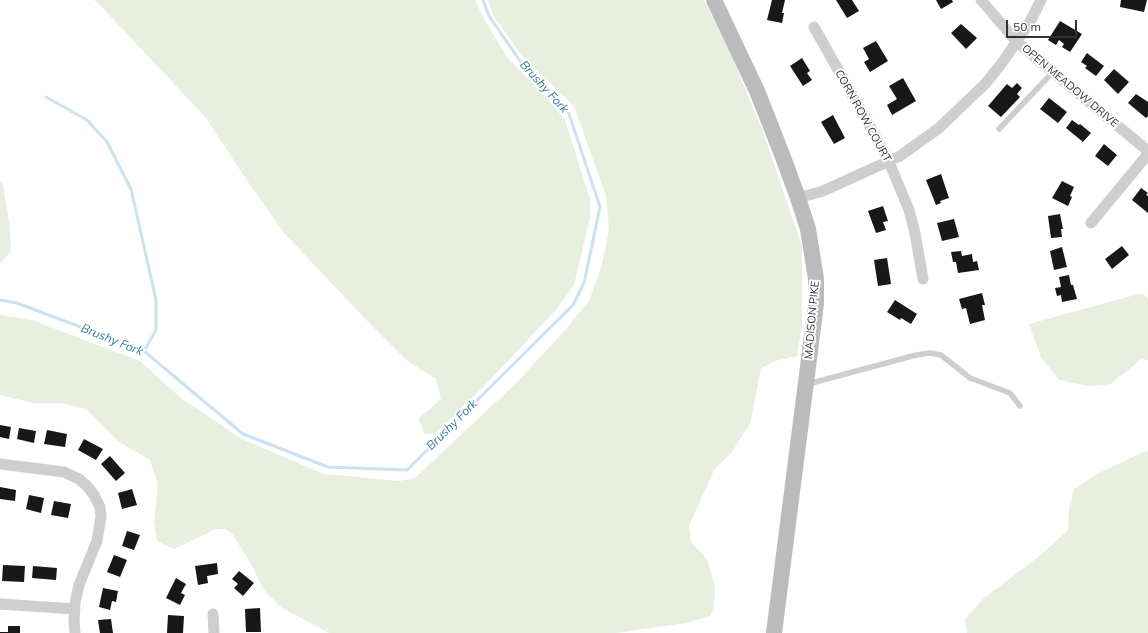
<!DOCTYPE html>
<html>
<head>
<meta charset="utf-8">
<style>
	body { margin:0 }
	#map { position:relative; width:1148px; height:633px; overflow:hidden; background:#fff; font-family:Mulish,sans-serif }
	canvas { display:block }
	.scale { position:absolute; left:1006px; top:20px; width:71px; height:18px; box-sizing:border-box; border:2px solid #313131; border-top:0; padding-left:5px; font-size:12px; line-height:14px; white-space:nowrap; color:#313131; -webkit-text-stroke:3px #fff; paint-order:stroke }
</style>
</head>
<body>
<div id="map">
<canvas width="1148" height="633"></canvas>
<div class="scale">50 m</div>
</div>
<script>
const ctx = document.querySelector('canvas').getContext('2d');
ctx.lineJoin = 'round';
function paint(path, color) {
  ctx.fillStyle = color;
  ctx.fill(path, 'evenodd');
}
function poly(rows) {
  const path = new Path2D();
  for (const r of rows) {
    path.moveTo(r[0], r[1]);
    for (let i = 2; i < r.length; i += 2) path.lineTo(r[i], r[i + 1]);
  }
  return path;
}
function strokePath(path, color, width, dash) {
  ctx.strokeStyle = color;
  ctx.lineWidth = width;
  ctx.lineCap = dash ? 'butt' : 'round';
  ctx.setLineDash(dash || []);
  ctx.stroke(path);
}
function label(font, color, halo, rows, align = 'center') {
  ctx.font = font + ' Mulish,sans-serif';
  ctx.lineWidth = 4;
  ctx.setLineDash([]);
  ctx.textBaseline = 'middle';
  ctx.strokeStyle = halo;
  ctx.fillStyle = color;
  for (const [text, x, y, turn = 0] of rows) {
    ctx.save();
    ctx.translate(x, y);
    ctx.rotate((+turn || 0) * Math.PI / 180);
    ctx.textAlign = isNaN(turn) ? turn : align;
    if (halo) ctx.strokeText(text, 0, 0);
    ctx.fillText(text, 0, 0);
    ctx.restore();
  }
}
const green = poly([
	[94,0,475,0,483,17,507,57,547,98,565,120,590,199,590,218,574,285,556,310,485,385,435,434,425,434,418,419,441,399,436,379,406,360,372,326,285,234,248,182,205,117,98,3],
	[488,0,704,0,730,52,763,132,802,246,802,325,797,356,775,361,761,368,750,424,732,452,714,470,689,526,691,542,707,559,715,586,714,608,710,616,686,623,616,633,329,633,282,608,264,590,250,562,233,535,226,529,216,529,174,549,157,541,154,522,158,484,150,460,118,441,86,409,62,403,34,403,0,395,0,315,32,320,140,361,182,399,242,439,324,474,399,481,415,478,516,383,565,330,589,301,602,265,609,229,606,196,574,106,522,56,493,15],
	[0,181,3,185,10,227,11,251,0,264],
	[1142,293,1148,298,1148,360,1142,359,1109,385,1087,386,1059,380,1041,357,1029,324],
	[1148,450,1148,633,967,633,965,619,983,599,1042,554,1068,530,1069,509,1074,489,1101,472]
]);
const stream = poly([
	[46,97,87,120,107,142,131,189,156,300,156,330,144,351],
	[0,300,17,303,144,351,243,434,328,467,407,470,573,305,584,283,600,207,568,111,520,61,489,16,483,0]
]);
const building = poly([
	[772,0,785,0,782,13,784,13,782,23,767,20],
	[836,0,852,0,859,11,847,18],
	[936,0,952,0,953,2,941,9],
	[1121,0,1147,0,1144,12,1120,7],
	[1060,21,1082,34,1070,52,1062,47,1064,44,1059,40,1056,45,1048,40],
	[961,24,977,38,966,49,951,33],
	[876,41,888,61,870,72,864,62,869,59,863,48],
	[1087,53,1104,66,1096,76,1085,68,1087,66,1081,62],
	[802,58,810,71,807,73,812,80,803,86,790,66],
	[1114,69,1129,82,1118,94,1104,80],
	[903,78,916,101,892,115,887,105,897,99,889,86],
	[1017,83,1022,88,1017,94,1020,97,1001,117,988,106,1007,84,1012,88],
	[1136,94,1148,102,1148,116,1146,118,1128,103],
	[1049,98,1067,112,1058,123,1040,109],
	[833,115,845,138,834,144,821,122],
	[1072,120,1079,125,1080,124,1091,133,1083,142,1066,128],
	[1104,144,1117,155,1108,166,1095,156],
	[941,174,949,198,940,201,941,203,936,205,926,180],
	[1062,181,1074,187,1070,196,1072,197,1068,206,1052,198],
	[1141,188,1148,193,1146,195,1148,196,1148,213,1132,200],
	[883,206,888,221,883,222,886,230,876,233,868,211],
	[1060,214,1063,229,1061,229,1062,237,1051,238,1048,216],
	[954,219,959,237,942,241,937,223],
	[1122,246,1129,255,1112,269,1105,259],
	[1062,247,1067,267,1054,270,1050,251],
	[961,251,962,256,972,254,973,262,977,261,979,270,958,273,956,262,953,262,951,252],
	[887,258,891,284,878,286,874,260],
	[1069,275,1071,285,1073,285,1077,299,1062,302,1061,295,1057,296,1055,288,1061,287,1059,277],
	[982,293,985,305,982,305,985,320,970,324,966,308,962,309,959,299],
	[895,300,917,314,911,324,901,318,900,320,887,312],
	[0,425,11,427,9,439,0,437],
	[19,428,36,431,34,443,17,439],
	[47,430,67,434,65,447,44,444],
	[84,439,103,449,96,460,78,450],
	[110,456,125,473,116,481,101,464],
	[0,487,16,490,15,501,0,499],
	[132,489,137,505,122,509,118,493],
	[29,495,44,498,41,513,26,509],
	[54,501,71,504,68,518,51,515],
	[127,531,140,535,134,550,122,546],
	[114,555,127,560,120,577,107,572],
	[217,563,218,574,207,576,208,583,198,585,195,566],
	[3,565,25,566,24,582,2,581],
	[33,566,57,568,56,580,32,578],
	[239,571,254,583,243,596,234,588,238,584,232,579],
	[176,578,186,584,181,593,185,595,180,605,166,598],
	[103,588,118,591,116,602,112,601,110,610,99,607],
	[260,608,261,632,246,632,245,609],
	[168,615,184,616,183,633,167,633],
	[111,619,113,633,100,633,98,620],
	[8,626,20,626,20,633,0,633,0,632,8,632]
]);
const lane = poly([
	[999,129,1053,72],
	[808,384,916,355,930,353,941,355,970,378,1010,393,1020,406]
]);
const street = poly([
	[981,0,1017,42,1148,151],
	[814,27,881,146,889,162,909,210,915,233,923,279],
	[798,198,823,191,900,156,939,128,985,84,1002,63,1030,22,1041,0],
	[1091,223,1148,154],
	[0,464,64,472,79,479,87,486,94,495,100,507,101,517,97,541,79,585,75,603,74,620,75,633],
	[0,604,75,609],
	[213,614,214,633]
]);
const secondary = poly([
	[714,0,757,91,783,157,798,198,808,229,816,279,816,304,774,633]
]);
const streetNames = [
	["OPEN MEADOW DRIVE",1070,86,40],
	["CORN ROW COURT",863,116,61],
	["MADISON PIKE",812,320,-85]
];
const waterNames = [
	["Brushy Fork",544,87,48],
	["Brushy Fork",112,340,22],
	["Brushy Fork",452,425,-45]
];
paint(green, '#e8efde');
strokePath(stream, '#c9e3f0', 3);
paint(building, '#181818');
strokePath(lane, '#cecece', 5.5);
strokePath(street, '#cecece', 11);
strokePath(secondary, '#bbb', 16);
label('11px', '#313131', '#fff', streetNames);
label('italic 12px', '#357b9d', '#fff', waterNames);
</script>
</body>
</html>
